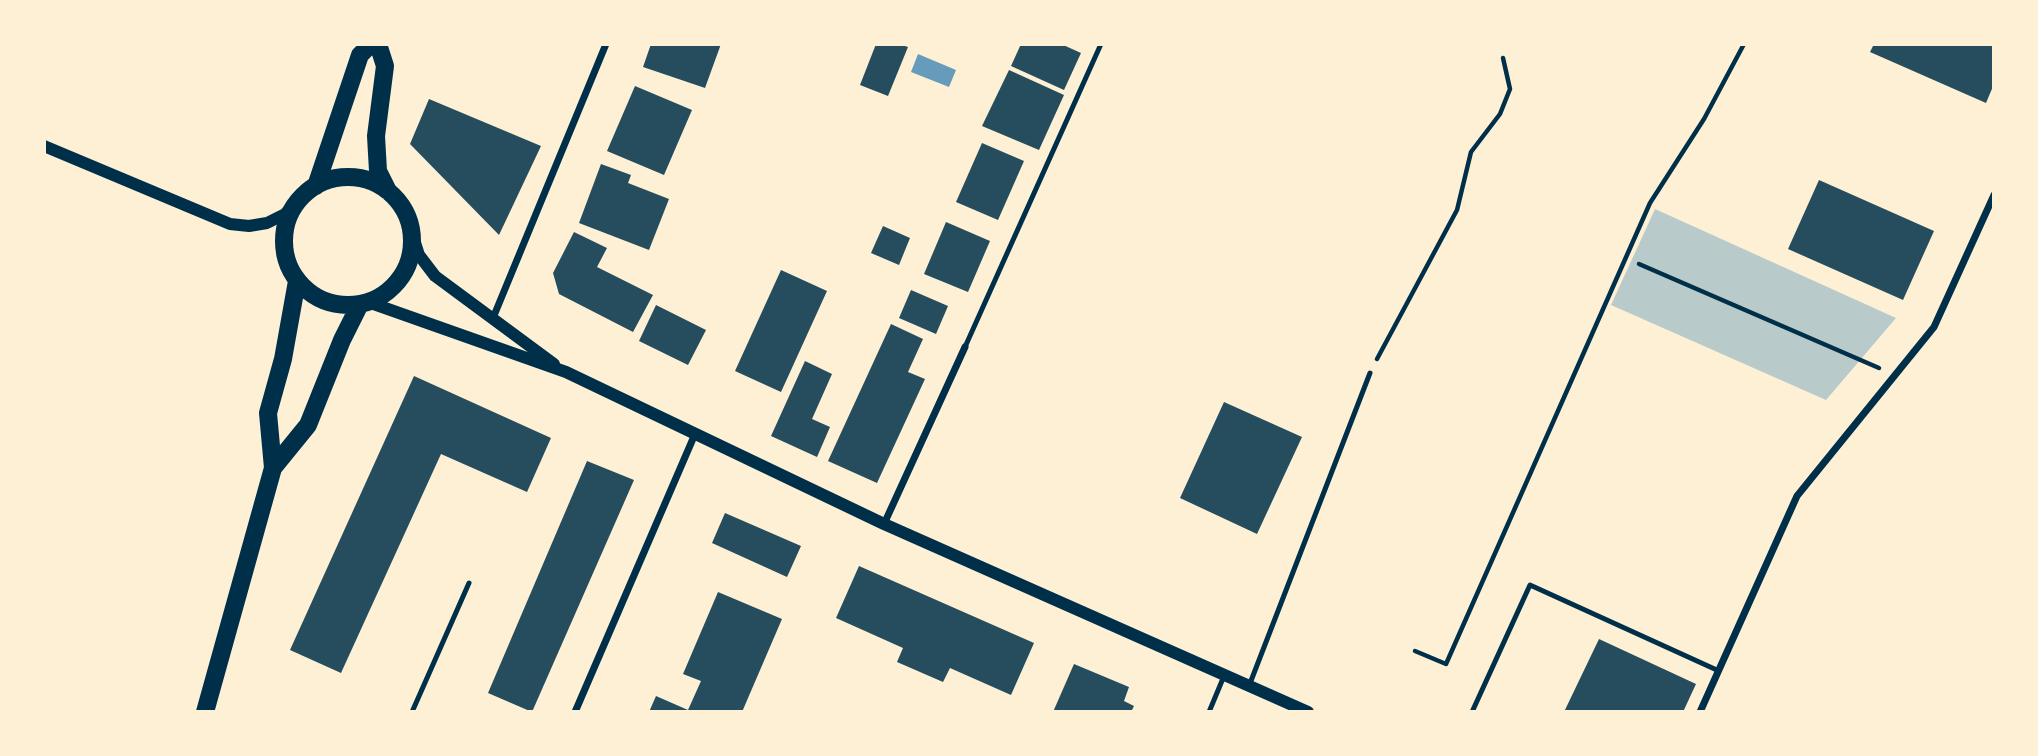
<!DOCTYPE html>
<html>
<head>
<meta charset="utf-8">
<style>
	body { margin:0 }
	#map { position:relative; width:2038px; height:756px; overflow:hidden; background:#fdf0d5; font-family:"Fira Sans",sans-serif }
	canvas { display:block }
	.frame { position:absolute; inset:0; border:46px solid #fdf0d5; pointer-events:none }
</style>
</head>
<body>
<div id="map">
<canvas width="2038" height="756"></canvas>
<div class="frame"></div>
</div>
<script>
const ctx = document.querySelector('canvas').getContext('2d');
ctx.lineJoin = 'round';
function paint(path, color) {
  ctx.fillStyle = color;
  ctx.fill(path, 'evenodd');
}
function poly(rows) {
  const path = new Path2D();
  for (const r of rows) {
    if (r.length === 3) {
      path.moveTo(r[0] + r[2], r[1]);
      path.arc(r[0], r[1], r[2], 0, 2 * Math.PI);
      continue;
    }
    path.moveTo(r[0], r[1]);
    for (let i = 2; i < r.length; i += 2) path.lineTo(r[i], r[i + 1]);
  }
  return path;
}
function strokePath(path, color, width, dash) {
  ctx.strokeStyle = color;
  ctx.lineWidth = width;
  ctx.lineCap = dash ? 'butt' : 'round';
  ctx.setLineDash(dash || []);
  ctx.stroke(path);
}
const green = poly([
	[1655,209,1896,318,1826,400,1611,305]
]);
const water = poly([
	[918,54,956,70,949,87,911,72]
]);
const building = poly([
	[651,44,721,44,705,88,643,67],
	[876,44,899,44,908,47,888,96,860,85],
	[1021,44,1061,44,1081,53,1064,90,1011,66],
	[1874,44,1994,44,1994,84,1986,103,1870,52],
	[1009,70,1064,95,1039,150,982,126],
	[635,86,692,110,664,175,607,151],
	[429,99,541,146,499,235,410,144],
	[982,143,1024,161,998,220,956,202],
	[601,164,631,175,628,183,669,199,649,250,579,223],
	[1819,180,1934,231,1903,300,1788,249],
	[946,222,990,241,968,292,924,274],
	[883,226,910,238,899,265,871,253],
	[574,232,607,248,597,267,653,295,633,332,559,294,553,273],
	[781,270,827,291,781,392,735,371],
	[911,290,948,306,936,334,899,318],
	[656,305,706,330,688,365,639,341],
	[891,324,923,339,908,372,925,379,877,483,828,461],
	[805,361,832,374,812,419,830,427,817,457,771,436],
	[414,376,551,438,527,492,441,454,341,673,290,650],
	[1224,402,1302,437,1257,534,1180,498],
	[587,461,634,480,532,712,488,693],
	[725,513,801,546,787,577,712,543],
	[859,566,1034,643,1011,695,950,668,943,682,897,662,903,648,836,618],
	[718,592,782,619,742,712,649,712,656,696,688,710,701,681,683,674],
	[1599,639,1696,684,1683,712,1564,712],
	[1074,664,1129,687,1124,701,1134,706,1131,712,1053,712]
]);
const path = poly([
	[1639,264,1879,368],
	[1377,359,1457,210,1471,152,1500,114,1510,89,1503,58],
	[1415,651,1446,664,1650,203,1704,119,1744,44]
]);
const service = poly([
	[965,347,1101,44],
	[1249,686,1370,373],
	[412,712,469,583],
	[1209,712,1224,676],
	[1472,712,1530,585,1719,671]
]);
const minor = poly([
	[493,318,606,44],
	[884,524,965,347],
	[575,712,695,434],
	[1700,712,1797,496,1934,327,1994,195]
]);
const tertiary = poly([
	[44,146,230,224,249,226,267,223,285,214,298,201],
	[412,233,419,255,435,276,554,364],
	[368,302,566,372,884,524,1308,712]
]);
const primary = poly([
	[378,44,385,66,376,136,378,171,388,191],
	[348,241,64],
	[316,186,360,55,371,44],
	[273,468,308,425,342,340,360,304],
	[205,712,273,468,268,413,283,359,297,281]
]);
paint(green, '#b9caca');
paint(water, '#669bbc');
paint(building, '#264d5e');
strokePath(path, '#003049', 4.5);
strokePath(service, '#003049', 5);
strokePath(minor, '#003049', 7);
strokePath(tertiary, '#003049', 12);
strokePath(primary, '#003049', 18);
</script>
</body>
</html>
